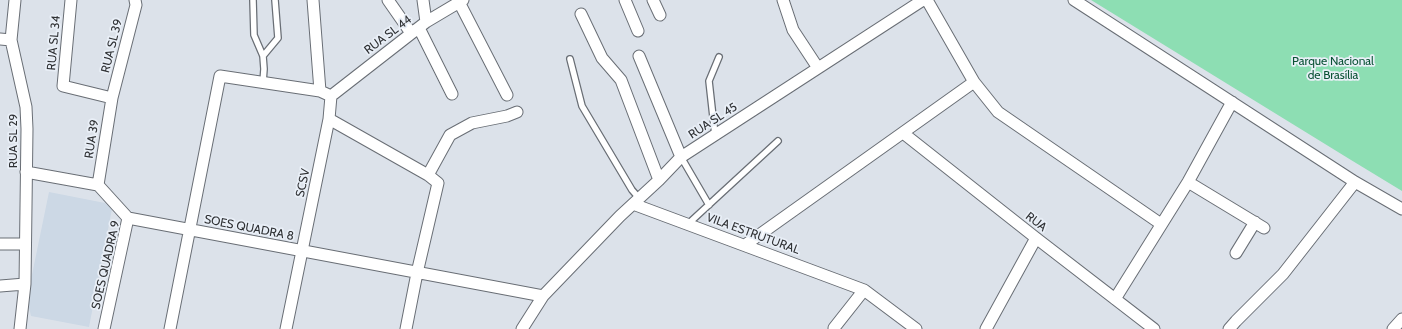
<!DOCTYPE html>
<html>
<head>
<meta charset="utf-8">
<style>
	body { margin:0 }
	canvas { display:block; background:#dce2ea }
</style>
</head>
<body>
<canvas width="1402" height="329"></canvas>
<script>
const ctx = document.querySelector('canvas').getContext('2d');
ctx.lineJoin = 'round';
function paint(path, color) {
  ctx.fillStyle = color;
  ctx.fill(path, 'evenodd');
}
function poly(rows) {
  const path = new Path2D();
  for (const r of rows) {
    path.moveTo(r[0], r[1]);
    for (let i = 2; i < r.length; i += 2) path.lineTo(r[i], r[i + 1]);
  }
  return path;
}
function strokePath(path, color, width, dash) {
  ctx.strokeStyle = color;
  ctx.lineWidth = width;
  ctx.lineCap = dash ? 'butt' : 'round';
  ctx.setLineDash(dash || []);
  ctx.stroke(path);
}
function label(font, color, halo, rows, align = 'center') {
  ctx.font = font + ' Cabin,sans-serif';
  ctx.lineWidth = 3.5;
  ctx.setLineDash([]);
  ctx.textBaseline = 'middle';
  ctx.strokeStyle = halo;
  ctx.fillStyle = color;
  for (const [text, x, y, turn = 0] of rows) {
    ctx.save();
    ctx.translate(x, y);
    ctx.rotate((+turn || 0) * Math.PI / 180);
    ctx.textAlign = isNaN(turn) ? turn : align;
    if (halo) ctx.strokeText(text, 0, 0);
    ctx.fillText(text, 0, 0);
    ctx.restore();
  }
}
const built = poly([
	[49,192,105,203,112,209,89,327,31,316,27,299]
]);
const green = poly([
	[1091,0,1402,0,1402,191,1351,160]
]);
const service = poly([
	[253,0,254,35,263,56,264,69,263,82],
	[263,56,278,38,275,0],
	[570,59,582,106,632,190,639,198],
	[715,135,709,81,719,57],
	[681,157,709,205],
	[688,224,778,141]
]);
const minor = poly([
	[15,0,11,40,26,107,27,129,25,284,20,329],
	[71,0,63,86,112,98],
	[313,0,320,91],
	[388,0,411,33],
	[423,0,426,22],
	[625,0,638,31],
	[653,0,660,15],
	[783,0,793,30,818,68],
	[927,0,974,82,998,112,1161,224],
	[1074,0,1355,182,1402,209],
	[459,2,507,95],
	[581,14,602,58,621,80,659,180],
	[419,28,452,94],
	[0,39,11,40],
	[639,56,681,157],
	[331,96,426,22,463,0],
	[903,133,1036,238,1154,329],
	[26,172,98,185],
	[428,175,450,135,472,123,507,116,517,112],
	[1188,182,1264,228],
	[98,185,112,98,136,5,135,0],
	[98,185,128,218],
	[633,204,864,290,916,329],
	[128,218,543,296],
	[0,244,25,244],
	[745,245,974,82],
	[1236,253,1255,222],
	[0,286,25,284],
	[1115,299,1188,182,1232,102],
	[834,328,864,290],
	[104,329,128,218],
	[170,329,220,76,320,91,331,96,329,119,428,175,438,183,417,273,406,329],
	[286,329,329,119],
	[522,329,543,296,620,216,659,180,681,157,923,0],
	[986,329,1036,238],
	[1229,329,1236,321,1283,274,1355,182],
	[1393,329,1402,319]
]);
const streetNames = [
	["RUA SL 44",388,35,-37],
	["RUA SL 34",54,43,-85],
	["RUA SL 39",112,46,-76],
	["RUA SL 45",713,121,-33],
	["RUA 39",92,139,-81],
	["RUA SL 29",13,141,-90],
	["SCSV",303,183,-78],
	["RUA",1036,222,38],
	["SOES QUADRA 8",249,228,11],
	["VILA ESTRUTURAL",753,234,20],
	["SOES QUADRA 9",106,265,-77]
];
const parkNames = [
	["Parque Nacional",1333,61],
	["de Brasília",1333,75]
];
paint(built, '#ccd8e5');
paint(green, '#8ddeb3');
strokePath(service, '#696e75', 8);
strokePath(minor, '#696e75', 13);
strokePath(service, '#fff', 5.5);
strokePath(minor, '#fff', 11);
label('12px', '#2f3134', '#e9eff7', streetNames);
label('12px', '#0a5235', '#e9eff7', parkNames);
</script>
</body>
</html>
